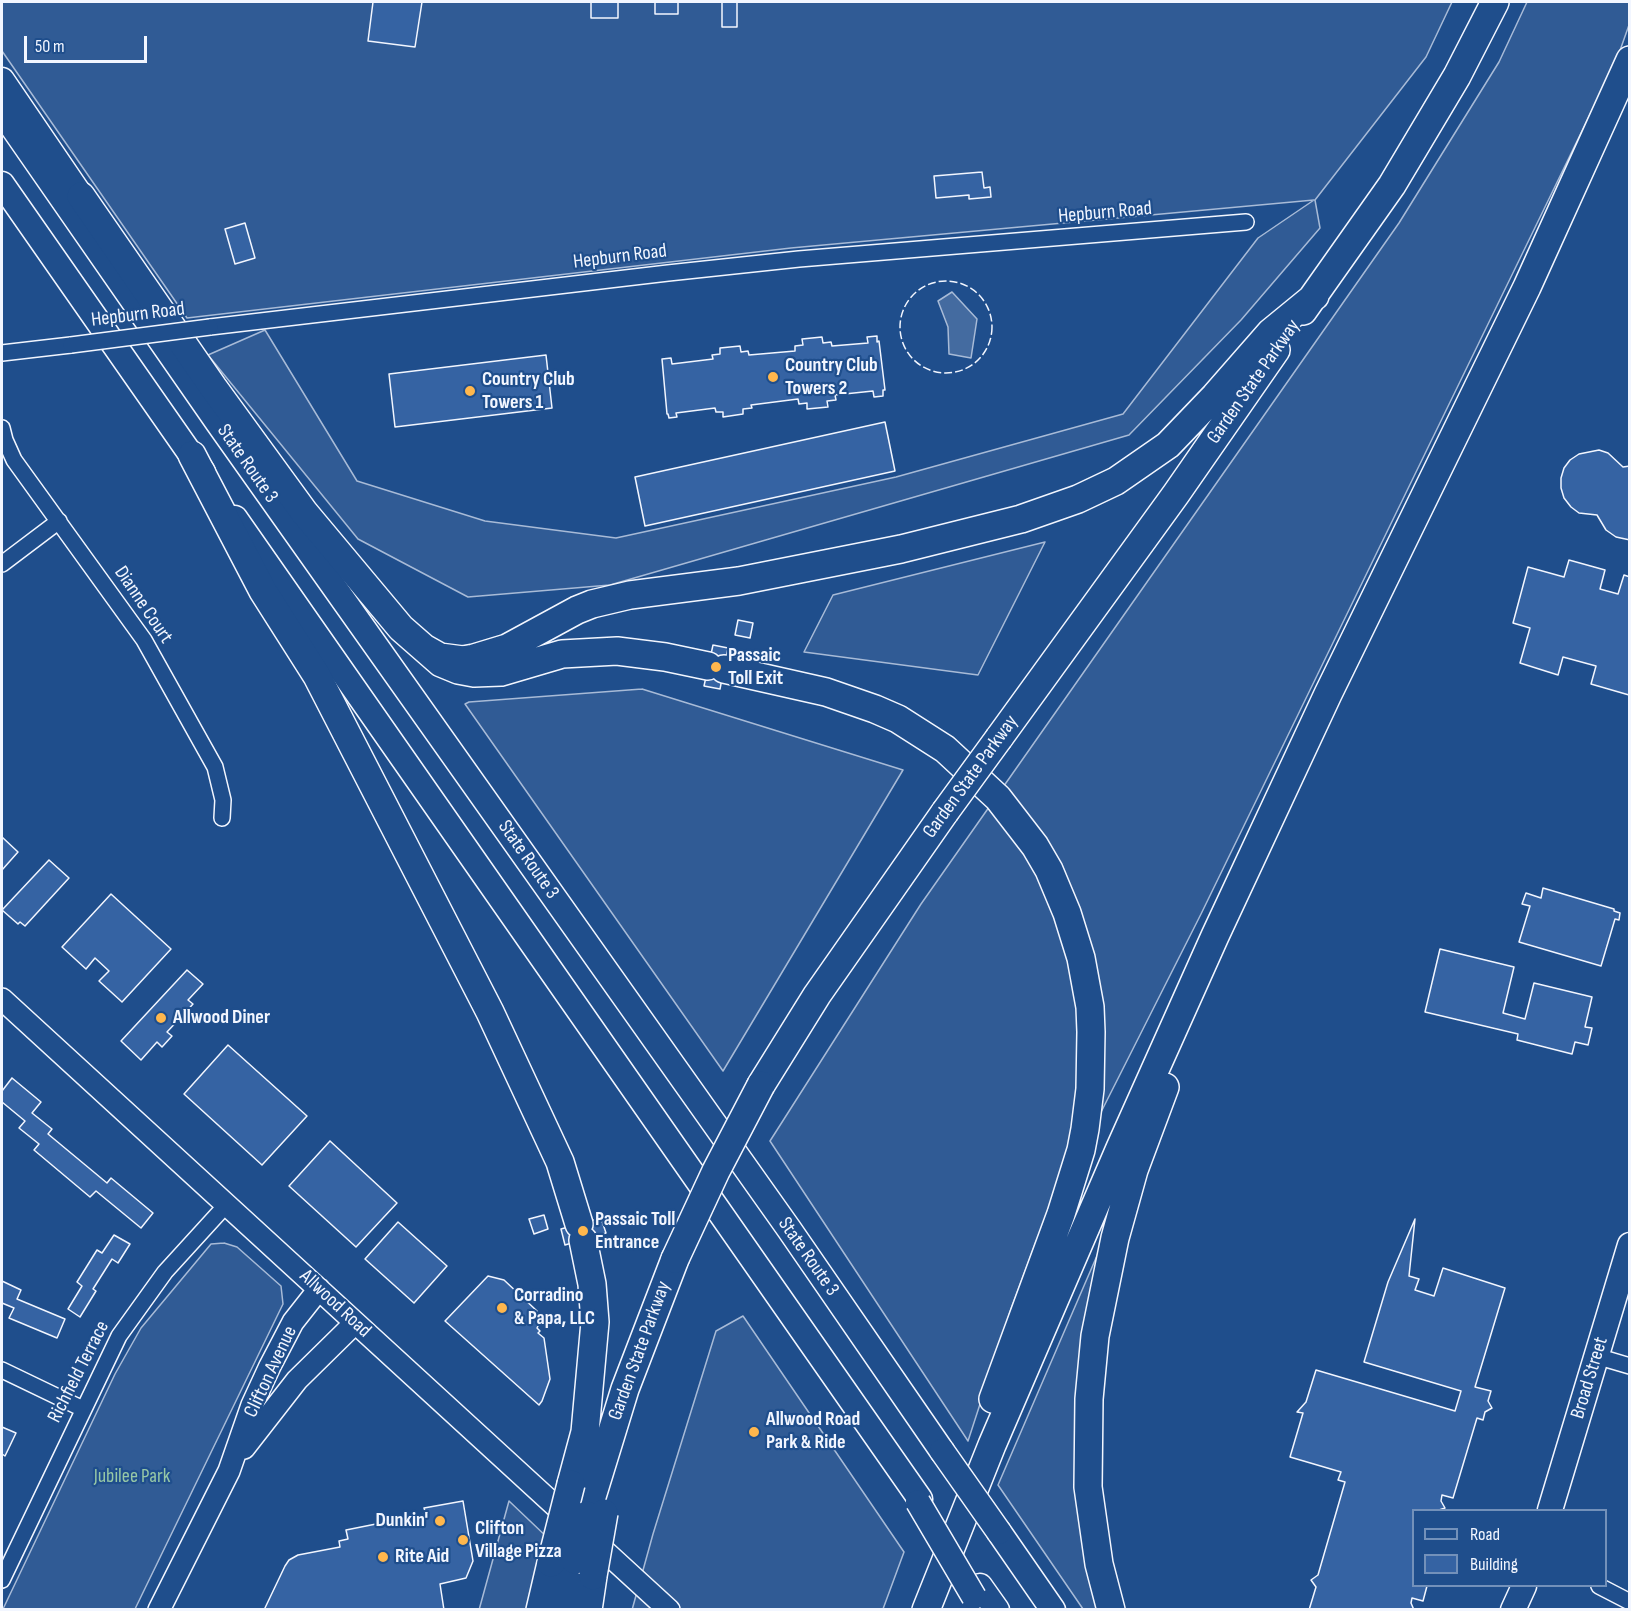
<!DOCTYPE html>
<html>
<head>
<meta charset="utf-8">
<style>
	body { margin:0 }
	#map { position:relative; width:1631px; height:1611px; overflow:hidden; background:#1f4e8c; font-family:"Sofia Sans Condensed",sans-serif }
	canvas { display:block }
	.frame { position:absolute; inset:0; border:3px solid #f2f6ff; pointer-events:none }
	.legend { position:absolute; left:1412px; top:1509px; width:195px; height:78px; box-sizing:border-box; background:#1f4e8c; border:2px solid #7391ba; margin:0; padding:8px 10px; list-style:none; font-size:18px; color:#f2f6ff }
	.legend li { display:flex; align-items:center; gap:12px; height:30px }
	.legend b { width:30px; border:2px solid #7391ba }
	.scale { position:absolute; left:24px; top:36px; width:123px; height:27px; box-sizing:border-box; border:3px solid #f2f6ff; border-top:0; padding-left:8px; font-size:18px; line-height:21px; white-space:nowrap; color:#f2f6ff; -webkit-text-stroke:4px #1f4e8c; paint-order:stroke }
</style>
</head>
<body>
<div id="map">
<canvas width="1631" height="1611"></canvas>
<div class="frame"></div>
<ul class="legend">
<li><b style="height:8px;background:#1f4e8c"></b>Road</li>
<li><b style="height:16px;background:#3563a3"></b>Building</li>
</ul>
<div class="scale">50 m</div>
</div>
<script>
const ctx = document.querySelector('canvas').getContext('2d');
ctx.lineJoin = 'round';
function paint(path, color) {
  ctx.fillStyle = color;
  ctx.fill(path, 'evenodd');
}
function poly(rows) {
  const path = new Path2D();
  for (const r of rows) {
    if (r.length === 3) {
      path.moveTo(r[0] + r[2], r[1]);
      path.arc(r[0], r[1], r[2], 0, 2 * Math.PI);
      continue;
    }
    path.moveTo(r[0], r[1]);
    for (let i = 2; i < r.length; i += 2) path.lineTo(r[i], r[i + 1]);
  }
  return path;
}
function strokePath(path, color, width, dash) {
  ctx.strokeStyle = color;
  ctx.lineWidth = width;
  ctx.lineCap = dash ? 'butt' : 'round';
  ctx.setLineDash(dash || []);
  ctx.stroke(path);
}
function label(font, color, halo, rows, align = 'center') {
  ctx.font = font + ' "Sofia Sans Condensed",sans-serif';
  ctx.lineWidth = 4.5;
  ctx.setLineDash([]);
  ctx.textBaseline = 'middle';
  ctx.strokeStyle = halo;
  ctx.fillStyle = color;
  for (const [text, x, y, turn = 0] of rows) {
    ctx.save();
    ctx.translate(x, y);
    ctx.rotate((+turn || 0) * Math.PI / 180);
    ctx.textAlign = isNaN(turn) ? turn : align;
    if (halo) ctx.strokeText(text, 0, 0);
    ctx.fillText(text, 0, 0);
    ctx.restore();
  }
}
const built = poly([
	[2,2,1452,2,1426,57,1315,200,1320,228,1241,320,1129,435,610,585,468,597,358,539,208,355,265,330,357,481,485,521,616,538,896,477,1123,414,1258,238,1314,200,791,248,187,318,2,51,2,2],
	[1527,2,1629,2,1629,25,1617,59,1201,914,1037,1239,1011,1309,968,1441,770,1141,921,904,1399,223,1499,62,1527,2],
	[1045,542,978,675,804,652,833,595,1045,542],
	[642,689,903,770,723,1071,465,704,469,702,642,689],
	[224,1243,237,1247,281,1286,283,1304,135,1609,3,1609,115,1374,141,1328,211,1244,224,1243],
	[1099,1251,1096,1296,1104,1609,1083,1609,998,1485,1099,1251],
	[743,1316,904,1552,883,1609,632,1610,653,1534,716,1331,743,1316],
	[509,1501,550,1540,535,1609,479,1610,509,1501]
]);
const water = poly([
	[952,292,977,319,971,358,949,354,948,327,938,301,952,292]
]);
const building = poly([
	[373,2,422,2,415,47,368,41,373,2],
	[591,2,618,2,618,18,591,18,591,2],
	[655,2,678,2,678,14,655,14,655,2],
	[722,2,737,2,737,27,722,27,722,2],
	[982,172,984,188,990,187,991,197,969,199,969,195,936,198,934,176,982,172],
	[245,223,255,258,235,264,225,229,245,223],
	[877,336,877,342,879,341,885,390,883,390,883,396,874,397,873,391,835,395,836,400,827,401,828,407,807,409,807,403,799,404,798,399,751,405,752,408,743,409,743,414,723,417,723,412,716,412,715,408,676,413,677,417,669,418,668,414,667,414,662,359,671,358,672,364,713,359,712,355,720,354,720,348,740,346,741,352,748,351,749,355,795,351,795,346,803,345,802,339,822,337,823,343,831,342,832,346,868,343,867,337,877,336],
	[546,355,552,408,395,427,389,374,546,355],
	[885,422,895,471,645,526,635,477,885,422],
	[1599,450,1608,453,1623,467,1630,466,1630,540,1616,537,1606,530,1597,515,1579,513,1571,507,1564,498,1561,488,1561,478,1564,468,1570,460,1579,454,1599,450],
	[1569,560,1605,570,1600,589,1618,594,1624,575,1630,577,1629,695,1591,684,1596,666,1563,657,1558,675,1520,663,1530,628,1513,623,1528,567,1564,577,1569,560],
	[738,620,753,623,750,638,735,635,738,620],
	[713,645,728,648,720,689,704,686,713,645],
	[2,837,18,852,2,870,2,837],
	[49,860,69,878,25,926,20,922,18,924,2,910,49,860],
	[1543,888,1614,909,1614,911,1620,913,1619,920,1615,919,1601,966,1519,942,1530,906,1522,904,1526,893,1541,898,1543,888],
	[111,894,171,949,122,1002,99,981,109,971,95,958,86,969,62,947,111,894],
	[1440,949,1514,967,1503,1013,1525,1019,1534,983,1592,997,1585,1027,1592,1028,1588,1045,1575,1042,1572,1054,1517,1040,1518,1034,1425,1012,1440,949],
	[187,970,203,984,188,1000,193,1004,167,1032,172,1036,162,1047,157,1042,141,1060,121,1041,187,970],
	[228,1045,307,1116,262,1165,184,1094,228,1045],
	[12,1078,41,1102,32,1113,52,1129,48,1134,107,1183,111,1178,153,1213,141,1228,96,1191,90,1197,34,1150,39,1144,19,1128,25,1121,2,1102,2,1091,12,1078],
	[330,1141,397,1203,356,1247,289,1186,330,1141],
	[544,1215,548,1229,534,1234,529,1219,544,1215],
	[601,1218,606,1233,565,1245,561,1229,601,1218],
	[1415,1219,1409,1276,1419,1279,1415,1290,1434,1296,1443,1268,1505,1288,1475,1387,1491,1391,1488,1401,1492,1408,1485,1412,1483,1420,1477,1418,1453,1498,1442,1495,1441,1501,1445,1508,1439,1510,1414,1510,1414,1586,1427,1586,1423,1601,1412,1598,1411,1603,1414,1610,1309,1610,1316,1587,1311,1580,1318,1575,1345,1482,1338,1480,1341,1472,1290,1457,1303,1413,1297,1412,1306,1402,1316,1370,1455,1411,1461,1391,1364,1362,1388,1282,1415,1219],
	[398,1222,447,1266,414,1303,365,1259,398,1222],
	[114,1235,130,1244,118,1263,112,1259,93,1289,96,1291,80,1317,68,1309,82,1286,77,1282,97,1250,102,1253,114,1235],
	[488,1276,504,1280,537,1311,533,1315,540,1322,537,1328,540,1331,538,1333,544,1338,550,1379,542,1401,539,1405,445,1321,488,1276],
	[2,1281,21,1290,17,1299,65,1319,57,1338,9,1318,14,1308,2,1303,2,1281],
	[2,1427,16,1433,5,1456,2,1454,2,1427],
	[463,1501,473,1561,466,1578,440,1584,444,1610,264,1610,285,1566,289,1560,298,1555,340,1547,339,1541,348,1539,346,1530,426,1514,424,1508,463,1501]
]);
const minor = poly([
	[210,327,668,273,799,259,1246,222],
	[2,353,71,345],
	[2,428,5,440,14,460,144,640,215,767,223,800,222,818],
	[2,564,59,521],
	[1596,1356,1630,1366],
	[2,1370,83,1409],
	[2,1580,119,1336,165,1272,227,1204],
	[1599,1586,1630,1602]
]);
const secondary = poly([
	[2,999,669,1610],
	[244,1448,297,1380,355,1323],
	[159,1610,229,1471,252,1405,270,1366,293,1322,319,1289]
]);
const primary = poly([
	[1550,1510,1630,1245],
	[1513,1610,1524,1586]
]);
const trunk = poly([
	[2,80,81,196],
	[2,112,218,423,789,1229,942,1451],
	[2,184,203,472],
	[235,518,920,1499],
	[999,1532,1053,1610],
	[980,1586,997,1610]
]);
const motorway = poly([
	[81,196,213,387,304,512,401,628,441,663,458,670,474,673,501,672,562,654,617,651,665,657,708,666],
	[1303,311,1392,185,1457,76,1495,2],
	[192,455,263,591,317,676,490,1012,560,1162,579,1224],
	[424,648,440,657,463,660,474,658,507,648,577,610,592,604,630,595,739,581,901,549,1021,519,1078,499,1116,481,1168,445,1215,396,1271,332,1315,296],
	[724,669,826,692,875,709,898,719,945,749,998,798,1035,846,1049,870,1067,913,1081,958,1090,1007,1091,1032,1090,1089,1085,1129,1081,1150,1061,1214,993,1399],
	[999,738,1176,494,1276,350],
	[761,1085,817,995,945,812],
	[571,1484,585,1432,595,1322,592,1284,583,1240],
	[590,1503,625,1389,675,1259],
	[540,1610,551,1563],
	[560,1610,575,1560],
	[588,1610,593,1576],
	[926,1610,992,1445,1120,1148,1215,936,1328,694,1527,287,1630,60],
	[1111,1610,1099,1564,1088,1487,1089,1399,1095,1336,1115,1238,1134,1170,1165,1087]
]);
const minorBridge = poly([
	[71,345,210,327]
]);
const trunkBridge = poly([
	[942,1451,999,1532],
	[918,1502,974,1597]
]);
const motorwayBridge = poly([
	[945,812,999,738],
	[675,1259,716,1171,761,1085],
	[575,1560,587,1515],
	[551,1563,571,1484],
	[593,1576,604,1513]
]);
const fence = poly([
	[946,327,46]
]);
const markers = [
	[773,377,6,"#ffb74d"],
	[470,391,6,"#ffb74d"],
	[716,667,6,"#ffb74d"],
	[161,1018,6,"#ffb74d"],
	[583,1231,6,"#ffb74d"],
	[502,1308,6,"#ffb74d"],
	[754,1432,6,"#ffb74d"],
	[440,1521,6,"#ffb74d"],
	[463,1540,6,"#ffb74d"],
	[383,1557,6,"#ffb74d"]
];
const streetNames = [
	["Hepburn Road",1105,213,-5],
	["Hepburn Road",620,257,-7],
	["Hepburn Road",138,315,-7],
	["Garden State Parkway",1254,382,-55],
	["State Route 3",247,464,55],
	["Dianne Court",143,605,56],
	["Garden State Parkway",971,777,-54],
	["State Route 3",528,860,55],
	["State Route 3",808,1257,55],
	["Allwood Road",335,1304,43],
	["Garden State Parkway",640,1351,-70],
	["Richfield Terrace",79,1372,-63],
	["Clifton Avenue",271,1372,-65],
	["Broad Street",1590,1378,-73]
];
const poiNames = [
	["Country Club",785,366],
	["Towers 2",785,389],
	["Country Club",482,380],
	["Towers 1",482,403],
	["Passaic",728,656],
	["Toll Exit",728,679],
	["Allwood Diner",173,1018],
	["Passaic Toll",595,1220],
	["Entrance",595,1243],
	["Corradino",514,1296],
	["& Papa, LLC",514,1319],
	["Allwood Road",766,1420],
	["Park & Ride",766,1443],
	["Dunkin'",428,1521,"right"],
	["Clifton",475,1529],
	["Village Pizza",475,1552],
	["Rite Aid",395,1557]
];
const parkNames = [
	["Jubilee Park",132,1477]
];
paint(built, '#305b95');
strokePath(built, '#a8bbd7', 1.5);
paint(water, '#446ba0');
strokePath(water, '#a8bbd7', 1.5);
paint(building, '#3563a3');
strokePath(building, '#f2f6ff', 1.5);
strokePath(minor, '#f2f6ff', 18);
strokePath(secondary, '#f2f6ff', 24);
strokePath(primary, '#f2f6ff', 27);
strokePath(trunk, '#f2f6ff', 27);
strokePath(motorway, '#f2f6ff', 30);
strokePath(minor, '#1f4e8c', 15);
strokePath(secondary, '#1f4e8c', 21);
strokePath(primary, '#1f4e8c', 24);
strokePath(trunk, '#1f4e8c', 24);
strokePath(motorway, '#1f4e8c', 27);
strokePath(minorBridge, '#f2f6ff', 18, []);
strokePath(trunkBridge, '#f2f6ff', 27, []);
strokePath(motorwayBridge, '#f2f6ff', 30, []);
strokePath(minorBridge, '#1f4e8c', 15);
strokePath(trunkBridge, '#1f4e8c', 24);
strokePath(motorwayBridge, '#1f4e8c', 27);
strokePath(fence, '#f2f6ff', 1.5, [8, 3]);
for (const [x, y, r, color] of markers) {
  const dot = new Path2D();
  dot.arc(x, y, r, 0, 2 * Math.PI);
  ctx.fillStyle = color;
  ctx.fill(dot);
  strokePath(dot, '#1f4e8c', 2);
}
label('20px', '#f2f6ff', '#1f4e8c', streetNames);
label('bold 20px', '#f2f6ff', '#1f4e8c', poiNames, 'left');
label('20px', '#97c8a6', '#1f4e8c', parkNames);
</script>
</body>
</html>
